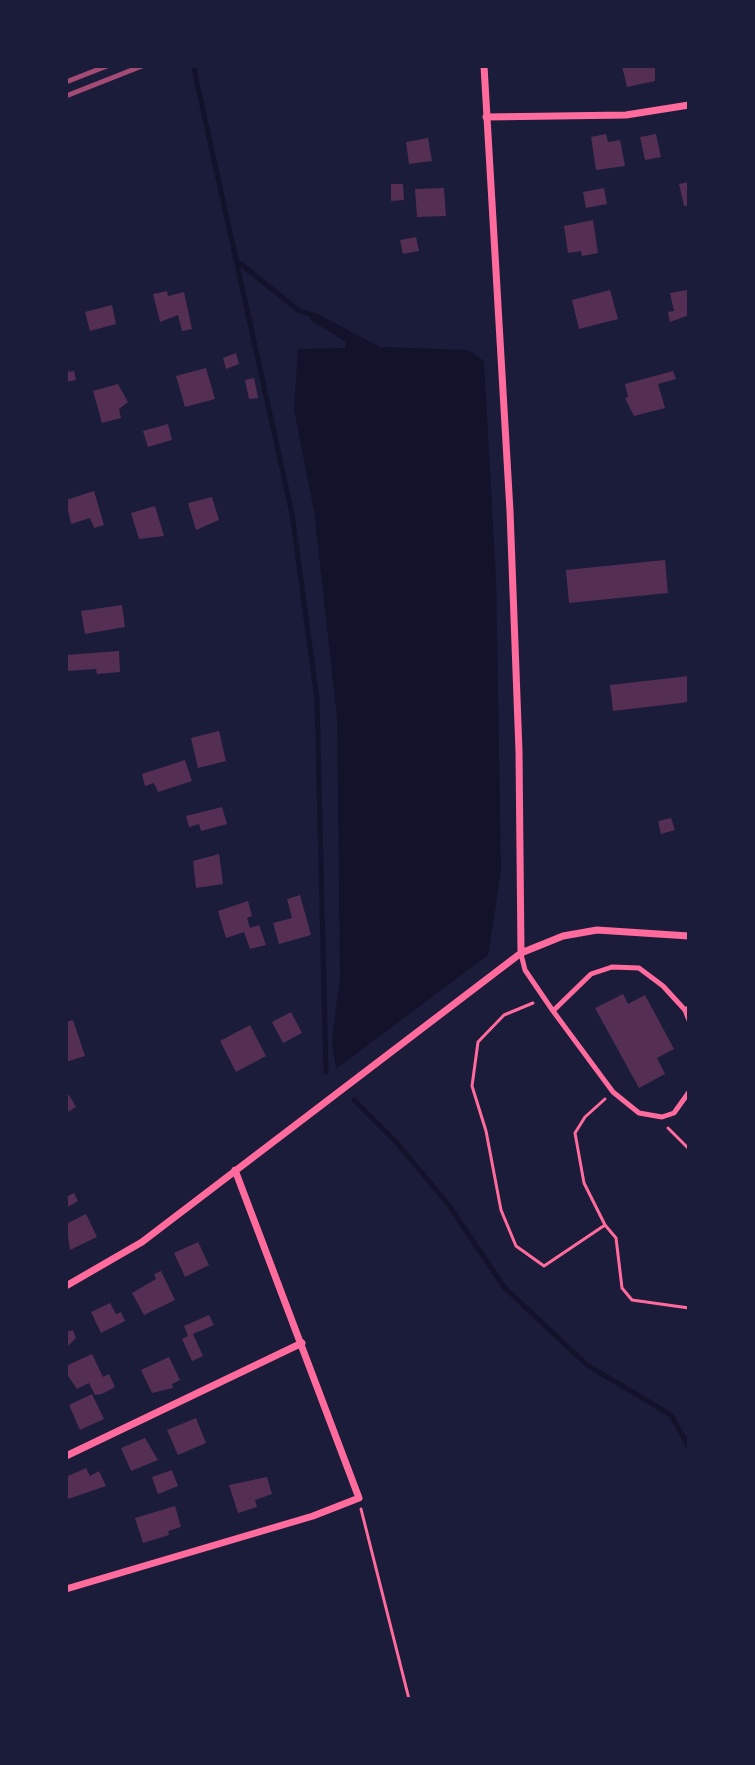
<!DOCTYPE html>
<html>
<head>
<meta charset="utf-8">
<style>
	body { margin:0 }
	#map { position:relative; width:755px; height:1765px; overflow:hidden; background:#1b1b3a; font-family:Montserrat,sans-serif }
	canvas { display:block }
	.frame { position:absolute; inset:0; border:68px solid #1b1b3a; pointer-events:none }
</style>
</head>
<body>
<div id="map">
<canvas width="755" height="1765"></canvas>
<div class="frame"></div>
</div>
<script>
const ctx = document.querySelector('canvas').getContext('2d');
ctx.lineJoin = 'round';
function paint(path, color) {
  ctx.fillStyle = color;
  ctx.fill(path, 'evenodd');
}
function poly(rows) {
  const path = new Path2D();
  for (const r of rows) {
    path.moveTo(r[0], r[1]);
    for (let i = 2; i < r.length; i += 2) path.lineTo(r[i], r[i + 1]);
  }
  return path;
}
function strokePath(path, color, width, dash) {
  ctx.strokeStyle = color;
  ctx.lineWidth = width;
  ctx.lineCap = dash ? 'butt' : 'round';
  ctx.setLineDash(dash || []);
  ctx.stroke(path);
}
const water = poly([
	[314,312,380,347,468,350,484,361,496,580,501,871,488,955,336,1069,332,1042,340,977,337,718,314,511,294,409,298,349,345,348,346,342,309,319]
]);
const stream = poly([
	[194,69,292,514,317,699,326,1072],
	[237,261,298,310,312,315],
	[354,1100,397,1143,448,1204,504,1287,587,1365,671,1415,689,1447]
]);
const building = poly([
	[622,66,655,66,655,81,627,87],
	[606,134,608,142,620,140,625,166,596,170,591,137],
	[656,134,661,157,645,160,640,137],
	[428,138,432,161,409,164,406,142],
	[689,182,689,205,684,206,679,184],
	[391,184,403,184,404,200,391,201],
	[444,188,446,216,417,217,415,189],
	[604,188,607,204,586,208,583,192],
	[593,220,598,253,582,256,581,251,568,253,564,226],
	[416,237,419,251,403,254,400,240],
	[610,290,618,319,579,329,572,300],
	[687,290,689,315,670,322,668,312,674,311,670,293],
	[167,291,168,296,184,292,192,329,182,331,178,315,160,322,153,294],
	[112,305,116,324,90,331,85,312],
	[236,353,239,364,226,369,223,358],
	[66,363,69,372,74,371,76,380,66,382],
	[206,368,215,399,185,407,176,376],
	[673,371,676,379,658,384,665,408,634,416,625,398,628,397,625,384],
	[254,378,258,398,249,399,245,380],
	[118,384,128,402,119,409,121,418,102,423,93,391],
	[168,424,172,440,148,447,143,431],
	[94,491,104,525,94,528,90,518,71,524,66,500],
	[212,497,219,520,196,530,188,503],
	[155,506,164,536,139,539,131,513],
	[665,560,668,593,569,603,566,570],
	[122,605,125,627,85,634,81,611],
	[119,651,120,672,97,674,96,669,66,671,66,655],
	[689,676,689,702,613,711,610,685],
	[219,731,226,761,198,768,191,738],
	[185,760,192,781,158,792,154,783,145,786,142,774],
	[222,807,227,824,201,831,199,824,189,827,186,816],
	[671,818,675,830,661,834,658,821],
	[219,854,223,884,196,888,193,861],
	[300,895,311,935,279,944,273,923,292,918,287,899],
	[248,901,252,916,247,918,250,928,259,925,266,945,250,949,244,932,226,938,218,911],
	[623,994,628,1004,645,995,674,1049,657,1058,665,1074,639,1088,595,1008],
	[291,1012,302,1033,283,1043,272,1022],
	[73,1020,85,1056,66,1062,66,1022],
	[250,1025,266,1056,236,1072,220,1041],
	[69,1095,76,1107,66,1113,66,1096],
	[74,1193,78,1201,66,1208,66,1197],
	[86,1214,97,1237,70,1250,66,1224],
	[198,1242,209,1265,185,1277,174,1253],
	[161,1271,175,1300,144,1315,132,1293,156,1279,154,1274],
	[110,1303,116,1314,121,1312,125,1321,101,1333,91,1312],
	[209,1315,214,1325,193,1334,203,1356,192,1361,182,1339,188,1336,184,1326],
	[73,1330,76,1338,66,1348,66,1332],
	[92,1354,103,1377,109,1374,115,1387,102,1394,95,1395,89,1383,77,1389,66,1373,66,1366],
	[169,1357,180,1380,172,1384,173,1388,152,1393,141,1370],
	[92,1394,104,1419,80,1430,69,1405],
	[196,1418,206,1443,178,1455,167,1430],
	[145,1438,158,1460,131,1471,121,1448],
	[86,1468,90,1476,99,1471,106,1486,68,1499,66,1477],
	[172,1470,178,1486,158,1494,152,1477],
	[267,1477,272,1494,255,1500,257,1507,238,1513,229,1485],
	[175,1506,181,1527,168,1531,169,1535,143,1543,135,1518]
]);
const path = poly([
	[533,1003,504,1015,478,1042,472,1086,486,1131,501,1210,516,1246,544,1266,605,1225,616,1238,622,1288,632,1300,689,1308],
	[605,1099,585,1117,575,1133,584,1183,605,1225],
	[668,1128,689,1149],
	[361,1509,409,1699]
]);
const pedestrian = poly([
	[521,954,525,970,553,1011,613,1092,639,1113,662,1117,674,1113,689,1092],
	[685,1010,689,1020],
	[553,1011,591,974,612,967,639,968,663,986,685,1010,689,1008]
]);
const minor = poly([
	[484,66,510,511,519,751,521,953],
	[486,117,626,115,689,105],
	[66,1286,142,1242,521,953,563,936,597,930,689,936],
	[66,1456,302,1343],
	[66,1589,313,1516,359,1498,235,1170]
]);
const rail = poly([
	[66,82,107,66],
	[66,96,142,66]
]);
paint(water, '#12122b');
strokePath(stream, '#12122b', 5);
paint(building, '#542f53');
strokePath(path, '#ff6b9d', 3);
strokePath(pedestrian, '#ff6b9d', 5);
strokePath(minor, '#ff6b9d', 7);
strokePath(rail, '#a44b75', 5);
</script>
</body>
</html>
